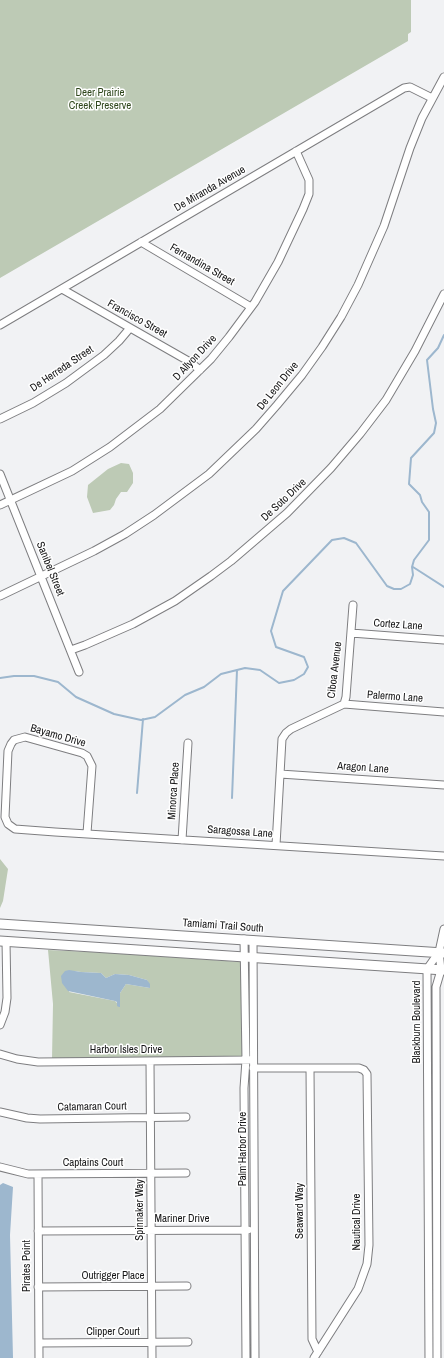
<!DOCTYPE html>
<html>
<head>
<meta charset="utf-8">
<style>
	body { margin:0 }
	canvas { display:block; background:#f1f2f4 }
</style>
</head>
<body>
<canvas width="444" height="1358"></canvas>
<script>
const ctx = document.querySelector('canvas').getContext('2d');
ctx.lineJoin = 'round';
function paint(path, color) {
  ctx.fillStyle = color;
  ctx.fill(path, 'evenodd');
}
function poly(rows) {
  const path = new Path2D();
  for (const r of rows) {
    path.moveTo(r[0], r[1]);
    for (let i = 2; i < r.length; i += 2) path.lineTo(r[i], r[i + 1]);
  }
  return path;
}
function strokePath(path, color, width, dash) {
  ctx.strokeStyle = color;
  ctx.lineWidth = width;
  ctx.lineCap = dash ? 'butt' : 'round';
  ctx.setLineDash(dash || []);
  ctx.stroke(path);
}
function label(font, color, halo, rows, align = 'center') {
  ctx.font = font + ' "Archivo Narrow",sans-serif';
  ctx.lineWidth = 3;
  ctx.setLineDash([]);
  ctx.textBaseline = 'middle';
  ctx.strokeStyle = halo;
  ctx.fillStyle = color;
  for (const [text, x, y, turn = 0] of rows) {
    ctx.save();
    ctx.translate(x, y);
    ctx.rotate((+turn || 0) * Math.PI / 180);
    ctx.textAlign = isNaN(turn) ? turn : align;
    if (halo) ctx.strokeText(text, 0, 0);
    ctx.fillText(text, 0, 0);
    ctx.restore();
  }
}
const green = poly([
	[0,0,411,0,411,32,408,34,408,41,0,278],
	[121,463,129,464,133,473,133,483,127,492,121,492,116,499,114,505,110,510,93,513,87,497,88,485,108,469],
	[0,859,8,869,3,901,0,908],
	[48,950,111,953,241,962,243,1056,52,1059,53,1004],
	[75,971,81,972,101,973,106,978,115,974,129,975,147,980,150,988,126,984,120,993,120,1006,115,1001,69,992]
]);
const water = poly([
	[69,970,81,972,101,973,106,978,115,974,129,975,147,980,150,984,150,988,126,984,120,993,120,1007,119,1007,117,1006,117,1002,115,1001,68,991,62,983,61,976,65,971],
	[3,1183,13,1187,10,1235,13,1358,0,1358,0,1185]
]);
const stream = poly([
	[413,567,444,587],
	[0,678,14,676,34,676,58,682,76,697,114,714,141,720,155,717,185,695,204,687,221,674,245,668,260,670,279,683,294,680,304,674,308,667,304,657,276,647,271,631,283,591,332,540,344,538,356,543,387,586,394,589,401,589,410,584,413,575,412,567,414,560,429,540,429,512,422,502,420,495,409,484,411,458,434,433,436,423,433,409,427,360,438,348,444,335],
	[137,793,143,719],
	[232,798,237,670]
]);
const minor = poly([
	[141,242,251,307],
	[62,289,190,362,200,370],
	[0,325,404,88,410,87,432,98],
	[0,419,33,403,66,383,104,355,119,341,130,328],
	[0,474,79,672],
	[0,505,72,471,110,447,160,409,211,359,229,337,255,302,278,262,303,209,309,194,309,180,296,151],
	[0,596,94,551,125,534,154,515,209,474,256,429,277,405,302,375,322,347,341,317,358,285,384,226,410,148,422,118,444,77],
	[351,633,444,640],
	[71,650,85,645,133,624,175,601,211,576,231,561,287,513,331,468,360,434,386,400,415,351,444,294],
	[344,704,444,712],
	[280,774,444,785],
	[87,833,92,766,87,756,82,753,25,737,14,740,11,744,8,751,5,817,8,824,15,829,55,832,444,856],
	[182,840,188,743],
	[276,845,282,739,286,733,291,729,344,704,346,697,353,605],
	[244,939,246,1060,244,1088,246,1358],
	[253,940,255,1358],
	[0,1025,5,1012,7,998,6,941],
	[0,1054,17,1059,38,1062,250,1060],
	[150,1061,152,1358],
	[253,1068,359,1068,364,1070,367,1074,369,1245,367,1264,358,1289,314,1358],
	[310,1068,312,1339,318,1352],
	[0,1112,27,1118,40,1119,186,1117],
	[0,1167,28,1174,186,1173],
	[38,1174,39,1358],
	[38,1231,248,1230],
	[38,1287,187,1286],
	[39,1343,188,1342],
	[429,1358,427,969,439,952],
	[437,1358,436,987,441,970,439,952,444,929]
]);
const major = poly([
	[0,924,444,953],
	[0,941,444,970]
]);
const parkNames = [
	["Deer Prairie",100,93],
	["Creek Preserve",100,106]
];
const streetNames = [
	["De Miranda Avenue",210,189,-30],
	["Fernandina Street",202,265,30],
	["Francisco Street",137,319,29],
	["D Allyon Drive",195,358,-47],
	["De Herreda Street",62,369,-34],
	["De Leon Drive",278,386,-51],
	["De Soto Drive",284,500,-43],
	["Sanibel Street",50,569,68],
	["Cortez Lane",398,625,4],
	["Ciboa Avenue",335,670,-83],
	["Palermo Lane",395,697,4],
	["Bayamo Drive",58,736,16],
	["Aragon Lane",363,768,4],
	["Minorca Place",174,791,-86],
	["Saragossa Lane",240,832,4],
	["Tamiami Trail South",223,926,4],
	["Blackburn Boulevard",417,1022,-90],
	["Harbor Isles Drive",126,1050],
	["Catamaran Court",92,1107,-1],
	["Palm Harbor Drive",243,1149,-90],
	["Captains Court",93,1163],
	["Spinnaker Way",140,1210,-90],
	["Seaward Way",300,1211,-90],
	["Mariner Drive",182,1219],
	["Nautical Drive",357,1222,-90],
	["Pirates Point",27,1266,-90],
	["Outrigger Place",113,1276],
	["Clipper Court",113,1332]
];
paint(green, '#bdcab5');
paint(water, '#9db7ce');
strokePath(stream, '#9db7ce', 2);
strokePath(minor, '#7e7e80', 9);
strokePath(major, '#7e7e80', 11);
strokePath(minor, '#fff', 7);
strokePath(major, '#fff', 9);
label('11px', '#2e461b', '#fff', parkNames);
label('11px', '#161617', '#fff', streetNames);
</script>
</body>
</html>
